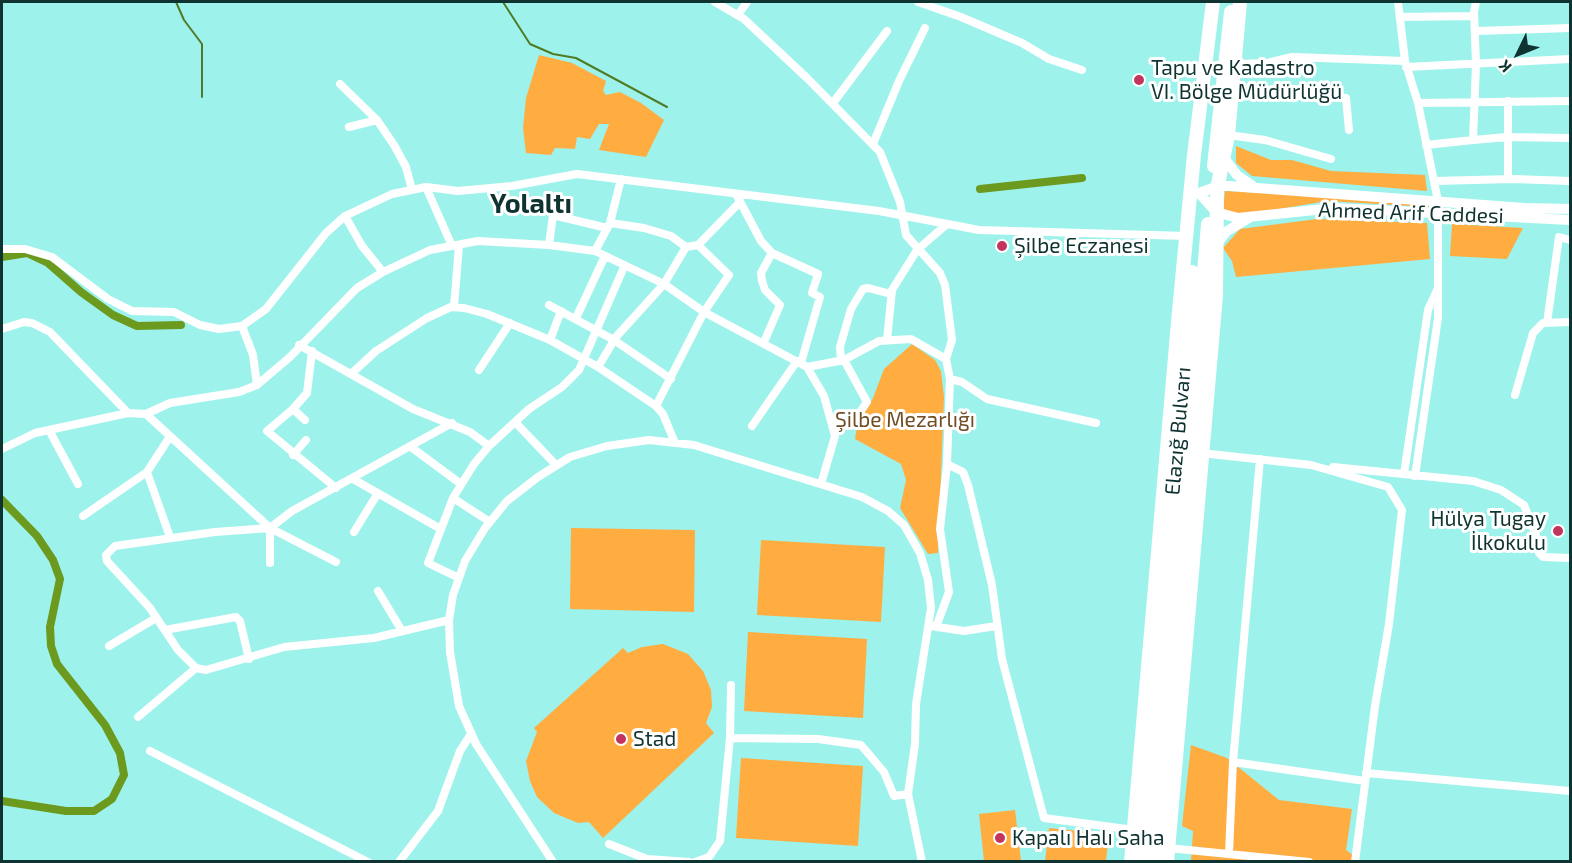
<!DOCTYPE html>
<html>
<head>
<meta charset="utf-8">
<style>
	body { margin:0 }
	#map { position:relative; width:1572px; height:863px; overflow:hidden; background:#9df3eb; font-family:"Exo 2",sans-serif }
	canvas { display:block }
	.frame { position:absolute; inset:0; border:3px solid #0e3330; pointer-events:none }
	.north { position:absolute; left:1488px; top:24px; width:60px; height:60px; -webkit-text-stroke:4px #fff; paint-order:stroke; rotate:227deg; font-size:16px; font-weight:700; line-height:24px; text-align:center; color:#0e3330 }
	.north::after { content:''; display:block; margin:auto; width:21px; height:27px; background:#0e3330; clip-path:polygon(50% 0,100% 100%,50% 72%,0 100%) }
</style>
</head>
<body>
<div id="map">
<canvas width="1572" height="863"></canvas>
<div class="frame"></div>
<div class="north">K</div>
</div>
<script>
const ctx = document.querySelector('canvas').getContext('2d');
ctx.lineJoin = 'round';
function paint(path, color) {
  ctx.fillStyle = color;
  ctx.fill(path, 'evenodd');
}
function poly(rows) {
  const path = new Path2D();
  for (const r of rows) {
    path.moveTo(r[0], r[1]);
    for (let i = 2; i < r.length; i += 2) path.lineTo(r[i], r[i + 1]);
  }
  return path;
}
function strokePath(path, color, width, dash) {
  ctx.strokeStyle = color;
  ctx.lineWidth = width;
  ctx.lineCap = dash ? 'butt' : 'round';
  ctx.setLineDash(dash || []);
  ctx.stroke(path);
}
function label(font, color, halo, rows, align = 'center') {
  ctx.font = font + ' "Exo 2",sans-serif';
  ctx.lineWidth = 6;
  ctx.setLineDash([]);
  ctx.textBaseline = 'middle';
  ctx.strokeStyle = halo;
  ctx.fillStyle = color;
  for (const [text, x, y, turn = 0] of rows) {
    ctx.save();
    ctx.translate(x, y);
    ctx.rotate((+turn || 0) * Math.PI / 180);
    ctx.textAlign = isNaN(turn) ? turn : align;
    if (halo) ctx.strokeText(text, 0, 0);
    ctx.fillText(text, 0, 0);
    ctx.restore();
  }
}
const green = poly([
	[539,55,572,63,606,81,603,91,606,95,620,92,641,103,664,120,646,157,599,150,609,124,599,124,590,139,577,137,575,149,555,148,551,155,526,153,523,128,526,98],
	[1236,146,1271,160,1292,160,1331,171,1425,175,1427,191,1252,176,1236,163],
	[1225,191,1430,203,1429,207,1327,201,1243,215,1223,211],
	[1317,219,1427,223,1430,259,1236,277,1232,261,1223,248,1240,229],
	[1452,224,1523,228,1507,259,1450,256],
	[912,344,935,360,941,371,944,397,938,553,928,554,900,508,906,480,901,464,855,439,857,426,873,398,884,369],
	[571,528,695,530,694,612,570,609],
	[761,540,885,547,881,622,757,615],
	[748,632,867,639,863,718,744,711],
	[663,644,688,654,703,671,711,690,712,707,706,723,714,733,603,838,589,822,578,823,554,813,537,797,530,781,526,761,537,732,534,728,623,648,628,653,642,647],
	[1191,745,1227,758,1279,800,1352,809,1346,850,1361,861,1191,861,1193,831,1182,826],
	[741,758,863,766,858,846,736,838],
	[1015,810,1021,861,984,861,979,814],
	[1049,828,1109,834,1106,861,1045,861]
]);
const stream = poly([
	[176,2,184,20,202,44,202,97],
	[503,2,530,44,553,54,576,58,667,107]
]);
const canal = poly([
	[980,189,1082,178],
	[2,257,27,253,48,263,81,292,113,315,137,326,181,325],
	[2,500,37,536,53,560,60,579,50,627,51,646,57,664,105,725,120,753,124,775,112,799,94,811,66,811,2,801]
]);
const minor = poly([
	[715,2,744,19,807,78,880,152,900,202,906,235,940,273,945,285,952,340,946,359,911,339,879,341,844,360,807,367],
	[918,2,961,17,1022,43,1049,59,1082,70],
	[1398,2,1405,61,1418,103,1438,201,1438,288],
	[1476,2,1474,12,1476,64,1473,140,1507,137,1570,138],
	[738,15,747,2],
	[1400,17,1474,16],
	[1476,31,1570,28],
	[1236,64,1267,63,1292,57,1405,61],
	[1406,67,1570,59],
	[340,84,377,120,394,145,406,167,412,190],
	[1232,93,1346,98,1349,130],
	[833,103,887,31],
	[1418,103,1570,101],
	[349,127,377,120],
	[1228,135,1265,140,1331,159],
	[873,144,899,81,925,28],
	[1426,145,1473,140],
	[1508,179,1508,101],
	[1434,181,1513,179,1570,181],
	[426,187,452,246],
	[736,194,761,241,772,253,818,274,812,293,820,297,801,363],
	[345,216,362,246,383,272],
	[610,223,644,228,671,236,686,247,698,245,740,202],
	[549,245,553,215,607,228],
	[2,249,25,249,52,257,108,299,132,311,174,312,200,325,219,329,242,326,266,309,326,233,345,216,392,194,426,187,458,191,512,186,577,174,879,211,979,230,1186,236],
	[595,251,610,223,621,179],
	[549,305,614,340,671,379],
	[454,307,459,245],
	[576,318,604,258],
	[1547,323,1559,237,1570,240],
	[242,326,253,355,257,385],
	[2,329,24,322,32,323,50,332,128,413],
	[550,340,561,311],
	[887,340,892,290,917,250,947,224],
	[764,342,780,305,765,290,762,281,761,273,772,253],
	[299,345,413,409,470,432,489,446],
	[841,361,840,347,851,309,863,289,868,288,891,294],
	[598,367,616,337,664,284,686,247],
	[479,370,510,323],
	[351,374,376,351,427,318,451,307,464,308,487,314,550,340,598,367,656,406,663,414,675,443],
	[950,379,962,382,987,399,1096,423],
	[1515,395,1533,333,1543,323,1570,322],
	[656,406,704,312,729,275,698,245],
	[293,409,307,393,312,351],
	[146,414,270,528,336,562],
	[305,420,293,409,267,431,336,488],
	[515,422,556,465],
	[752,426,797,361],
	[49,430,78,484],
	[834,431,853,422,867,402,844,360],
	[169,438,147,472,170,537],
	[411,447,461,484],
	[2,449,35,433,128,413,146,414,170,403,239,392,257,385,290,357,357,288,383,272,430,250,478,241,549,245,595,251,664,284,704,312,807,367,824,396,835,436,821,484],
	[1201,453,1311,465,1388,487,1402,510,1389,624,1375,706,1355,862],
	[293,455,306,440],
	[947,464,963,472,968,485,992,585,1002,659,1044,818,1134,830],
	[1333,467,1473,481,1501,490,1524,505,1538,541,1539,553,1543,557,1570,558],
	[1404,474,1428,310,1438,288,1438,318,1415,476],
	[353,479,439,528],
	[453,498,490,522],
	[83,516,147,472],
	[354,532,378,493],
	[270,563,270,528],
	[459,578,428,563,453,498,474,464,489,446,529,409,562,387,579,370,624,267],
	[378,591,402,631],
	[449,620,374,638,284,647,206,670,196,668,178,650,150,608,107,561,106,555,115,546,215,532,270,528,292,511,452,423],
	[931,626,964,631,996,626],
	[936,627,949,592,940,529,947,464,950,379,946,359],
	[165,630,236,617,240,621,249,659],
	[109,646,156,618],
	[138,717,196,668],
	[730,738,731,685],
	[150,751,368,862],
	[1233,762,1365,781],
	[1366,773,1570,791],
	[609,844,647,859,689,862],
	[1168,848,1309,862],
	[1229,853,1233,762,1260,459],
	[399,862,438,811,460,751,471,734],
	[553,862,476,744,459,706,450,652,449,620,453,595,465,561,485,528,507,501,538,477,570,457,607,446,649,440,694,445,862,497,888,511,904,525,920,553,928,580,931,608,916,704,915,744,908,794],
	[695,862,709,857,720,841,730,738,818,739,861,745,884,772,894,796,908,794,922,862]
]);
const tertiary = poly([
	[1222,155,1237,175,1253,186],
	[1570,209,1524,208,1230,186,1218,186,1199,193,1216,212,1238,218,1334,208,1570,220],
	[1216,245,1227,231,1249,218]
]);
const trunk = poly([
	[1214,166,1231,12],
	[1131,862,1179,311,1194,155,1213,2],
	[1143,862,1192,272],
	[1155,862,1208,224],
	[1167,862,1216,295,1217,189,1228,135,1240,2]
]);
const markers = [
	[1139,80,6,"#c4355e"],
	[1002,246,6,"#c4355e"],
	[1558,531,6,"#c4355e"],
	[621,739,6,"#c4355e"],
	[1000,838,6,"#c4355e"]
];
const poiNames = [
	["Tapu ve Kadastro",1151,68],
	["VI. Bölge Müdürlüğü",1151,92],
	["Şilbe Eczanesi",1014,246],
	["Hülya Tugay",1546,519,"right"],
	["İlkokulu",1546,543,"right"],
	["Stad",633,739],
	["Kapalı Halı Saha",1012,838]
];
const streetNames = [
	["Ahmed Arif Caddesi",1411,213,2],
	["Elazığ Bulvarı",1178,431,-85]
];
const parkNames = [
	["Şilbe Mezarlığı",905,420]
];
const districtNames = [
	["Yolaltı",531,204]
];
paint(green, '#ffac41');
strokePath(stream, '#507b24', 2);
strokePath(canal, '#6c9a1f', 8);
strokePath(minor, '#fff', 8);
strokePath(tertiary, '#fff', 10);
strokePath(trunk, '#fff', 14);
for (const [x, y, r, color] of markers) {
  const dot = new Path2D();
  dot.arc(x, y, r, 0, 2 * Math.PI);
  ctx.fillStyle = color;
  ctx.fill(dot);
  strokePath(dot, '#fff', 2);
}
label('21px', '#0e3330', '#fff', poiNames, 'left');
label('21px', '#0e3330', '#fff', streetNames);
label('21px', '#704d24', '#fff', parkNames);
label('bold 27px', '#0e3330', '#fff', districtNames);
</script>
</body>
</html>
